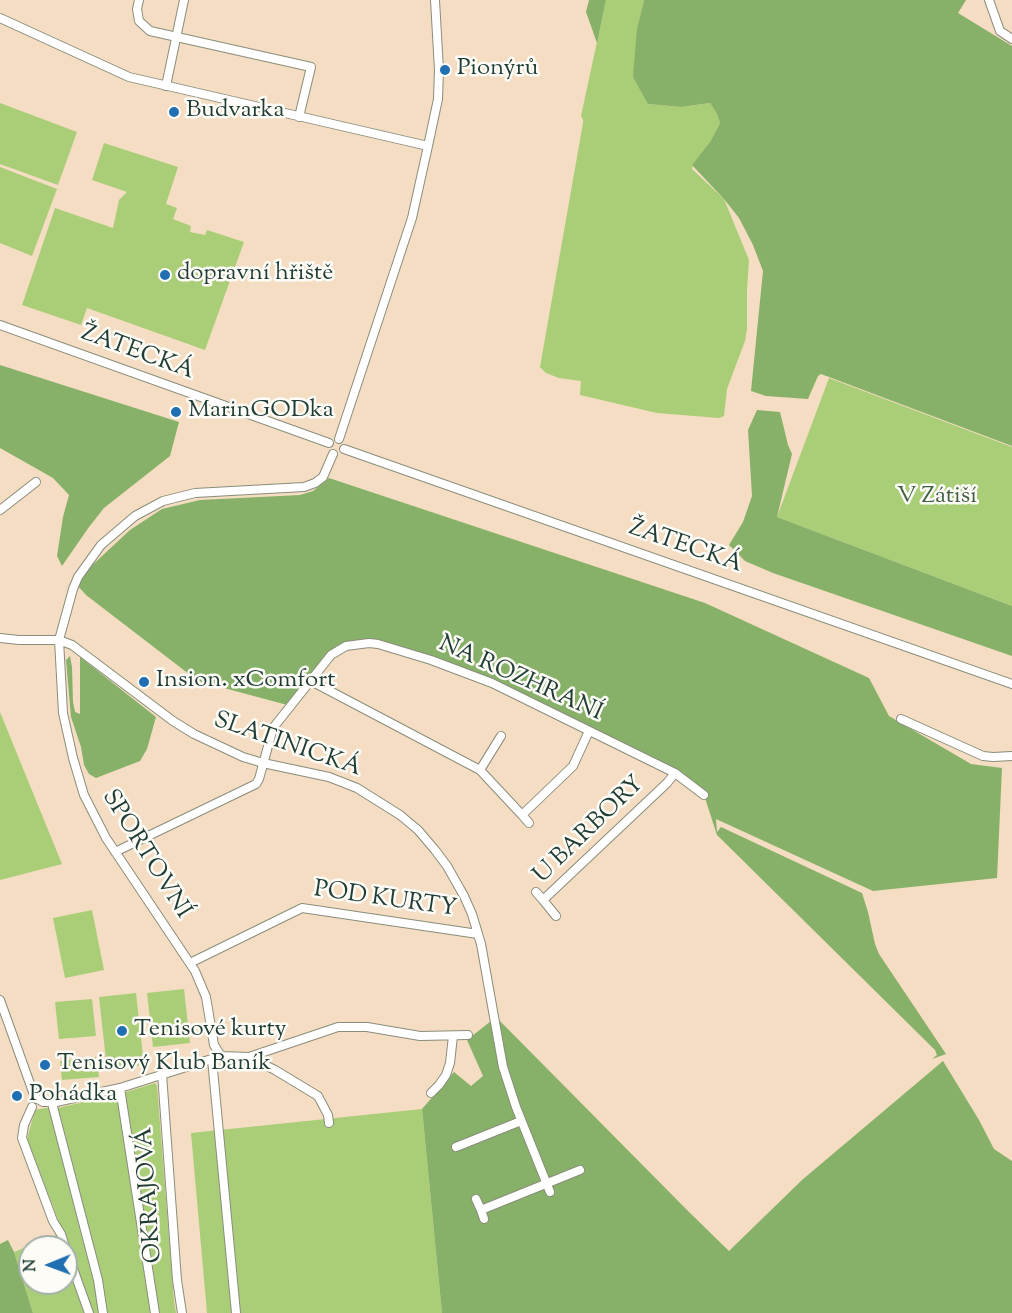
<!DOCTYPE html>
<html>
<head>
<meta charset="utf-8">
<style>
	body { margin:0 }
	#map { position:relative; width:1012px; height:1313px; overflow:hidden; background:#f4ddc2; font-family:"Sorts Mill Goudy",serif }
	canvas { display:block }
	.north { position:absolute; left:18px; top:1235px; width:60px; height:60px; box-sizing:border-box; background:#fdfcf7; border:2px solid #a4b0a9; border-radius:50%; rotate:269deg; font-size:16px; font-weight:700; line-height:24px; text-align:center; color:#1f3d34 }
	.north::after { content:''; display:block; margin:auto; width:21px; height:27px; background:#1f6fb2; clip-path:polygon(50% 0,100% 100%,50% 72%,0 100%) }
</style>
</head>
<body>
<div id="map">
<canvas width="1012" height="1313"></canvas>
<div class="north">N</div>
</div>
<script>
const ctx = document.querySelector('canvas').getContext('2d');
ctx.lineJoin = 'round';
function paint(path, color) {
  ctx.fillStyle = color;
  ctx.fill(path, 'evenodd');
}
function poly(rows) {
  const path = new Path2D();
  for (const r of rows) {
    path.moveTo(r[0], r[1]);
    for (let i = 2; i < r.length; i += 2) path.lineTo(r[i], r[i + 1]);
  }
  return path;
}
function strokePath(path, color, width, dash) {
  ctx.strokeStyle = color;
  ctx.lineWidth = width;
  ctx.lineCap = dash ? 'butt' : 'round';
  ctx.setLineDash(dash || []);
  ctx.stroke(path);
}
function label(font, color, halo, rows, align = 'center') {
  ctx.font = font + ' "Sorts Mill Goudy",serif';
  ctx.lineWidth = 5;
  ctx.setLineDash([]);
  ctx.textBaseline = 'middle';
  ctx.strokeStyle = halo;
  ctx.fillStyle = color;
  for (const [text, x, y, turn = 0] of rows) {
    ctx.save();
    ctx.translate(x, y);
    ctx.rotate((+turn || 0) * Math.PI / 180);
    ctx.textAlign = isNaN(turn) ? turn : align;
    if (halo) ctx.strokeText(text, 0, 0);
    ctx.fillText(text, 0, 0);
    ctx.restore();
  }
}
const green = poly([
	[606,0,644,0,637,28,648,104,681,107,710,103,717,114,720,123,710,142,693,165,692,169,724,199,749,260,747,290,747,329,745,341,727,389,724,416,719,418,657,413,580,395,581,381,559,378,546,373,540,367,583,123,583,120,581,116],
	[0,103,77,132,58,185,0,164],
	[104,143,178,167,166,204,177,208,173,219,191,226,190,232,205,235,207,230,244,242,205,350,87,308,81,325,22,305,55,208,113,228,119,200,127,192,92,180],
	[0,167,57,189,32,256,0,243],
	[829,378,1012,447,1012,606,777,517],
	[0,712,62,864,0,880],
	[92,910,104,970,65,978,53,918],
	[184,989,190,1043,153,1047,147,993],
	[136,993,144,1065,107,1069,99,997],
	[92,999,96,1036,59,1039,55,1002],
	[96,1057,99,1077,62,1080,60,1061],
	[155,1083,157,1086,174,1300,176,1313,33,1313,14,1252,63,1232,27,1139,35,1110,46,1108,53,1109,123,1093],
	[30,1247,66,1247,66,1283,30,1283],
	[422,1109,442,1313,207,1313,191,1133]
]);
const forest = poly([
	[589,0,606,0,597,43,586,12],
	[644,0,966,0,958,13,1012,46,1012,446,821,374,818,376,808,399,766,396,751,391,763,271,753,245,739,218,724,199,692,165,710,142,720,123,717,114,710,103,681,107,648,104,633,77,637,28],
	[0,365,179,422,170,456,104,508,89,527,62,566,57,556,63,517,69,495,53,478,0,448],
	[757,410,780,412,788,445,792,454,777,517,1012,606,1012,656,773,573,745,561,729,545,743,522,752,496,748,430],
	[329,478,705,603,869,678,889,716,971,764,1002,768,997,878,873,891,716,819,717,832,721,827,862,893,868,912,875,944,879,954,946,1054,932,1059,937,1055,935,1050,717,835,704,795,675,773,492,683,378,644,349,645,328,658,291,706,198,681,86,595,77,585,87,570,130,530,162,509,200,500,300,495,313,491],
	[70,656,72,667,73,702,75,712,80,714,80,657,156,717,147,749,140,761,96,778,89,774,84,765,81,747,71,717,66,660],
	[496,1017,688,1211,729,1251,802,1180,943,1061,979,1120,994,1149,1012,1161,1012,1313,442,1313,422,1109,454,1072,471,1086,483,1076,467,1040],
	[8,1240,14,1252,33,1313,0,1313,0,1244]
]);
const minor = poly([
	[139,0,137,9,139,21,150,31,311,67,299,117],
	[989,0,1000,31,1012,39],
	[0,18,129,77,428,146],
	[166,86,184,0],
	[0,325,329,443],
	[339,439,412,218,428,146,438,99,439,70,435,0],
	[344,449,1012,684],
	[0,510,36,482],
	[0,638,19,640,59,640,72,645,173,721,194,734,243,757,263,763,329,777,357,788,400,815,418,830,435,850,447,866,464,896,472,914,481,944,503,1067,516,1107,550,1192],
	[311,681,480,770,522,815,573,766,589,731],
	[901,719,983,756,993,757,1012,756],
	[480,770,501,736],
	[522,815,529,823],
	[115,852,256,784,259,779,273,728,331,655,346,646,369,643,378,644,431,660,492,683,675,773,704,795],
	[536,892,543,900],
	[556,916,543,900,667,783,675,773],
	[190,963,302,908,478,934],
	[0,1000,33,1092,36,1098,43,1102,56,1102,120,1088,221,1056,249,1057,275,1070,318,1096,328,1115,329,1123],
	[221,1056,214,1045,206,997,195,971,106,838,84,795,73,758,63,713,59,640,73,589,78,577,101,545,135,516,163,501,195,493,304,487,315,483,323,477,333,454],
	[249,1057,338,1027,367,1027,420,1036,468,1035],
	[212,1059,236,1313],
	[162,1074,177,1280,182,1313],
	[120,1088,155,1313],
	[431,1093,439,1085,446,1075,450,1063,453,1036],
	[52,1103,98,1280,103,1313],
	[32,1107,24,1125,22,1138,53,1221,61,1234,65,1247],
	[456,1147,521,1121],
	[476,1199,481,1210,580,1170],
	[481,1210,484,1219],
	[66,1249,89,1313]
]);
const markers = [
	[445,70,6,"#1f6fb2"],
	[174,112,6,"#1f6fb2"],
	[165,275,6,"#1f6fb2"],
	[176,412,6,"#1f6fb2"],
	[144,682,6,"#1f6fb2"],
	[122,1031,6,"#1f6fb2"],
	[45,1065,6,"#1f6fb2"],
	[17,1096,6,"#1f6fb2"]
];
const poiNames = [
	["Pionýrů",457,70],
	["Budvarka",186,112],
	["dopravní hřiště",177,275],
	["MarinGODka",188,412],
	["Insion. xComfort",156,682],
	["Tenisové kurty",134,1031],
	["Tenisový Klub Baník",57,1065],
	["Pohádka",29,1096]
];
const streetNames = [
	["ŽATECKÁ",137,354,20],
	["ŽATECKÁ",685,548,19],
	["NA ROZHRANÍ",520,680,24],
	["SLATINICKÁ",287,746,19],
	["U BARBORY",590,831,-44],
	["SPORTOVNÍ",145,855,58],
	["POD KURTY",385,901,8],
	["OKRAJOVÁ",151,1195,-94]
];
const parkNames = [
	["V Zátiší",937,498]
];
paint(green, '#aace78');
paint(forest, '#87b168');
strokePath(minor, '#8a8d7b', 10);
strokePath(minor, '#fff', 8);
for (const [x, y, r, color] of markers) {
  const dot = new Path2D();
  dot.arc(x, y, r, 0, 2 * Math.PI);
  ctx.fillStyle = color;
  ctx.fill(dot);
  strokePath(dot, '#fdfcf7', 2);
}
label('24px', '#1f3d34', '#fdfcf7', poiNames, 'left');
label('24px', '#1f3d34', '#fdfcf7', streetNames);
label('24px', '#426145', '#fdfcf7', parkNames);
</script>
</body>
</html>
